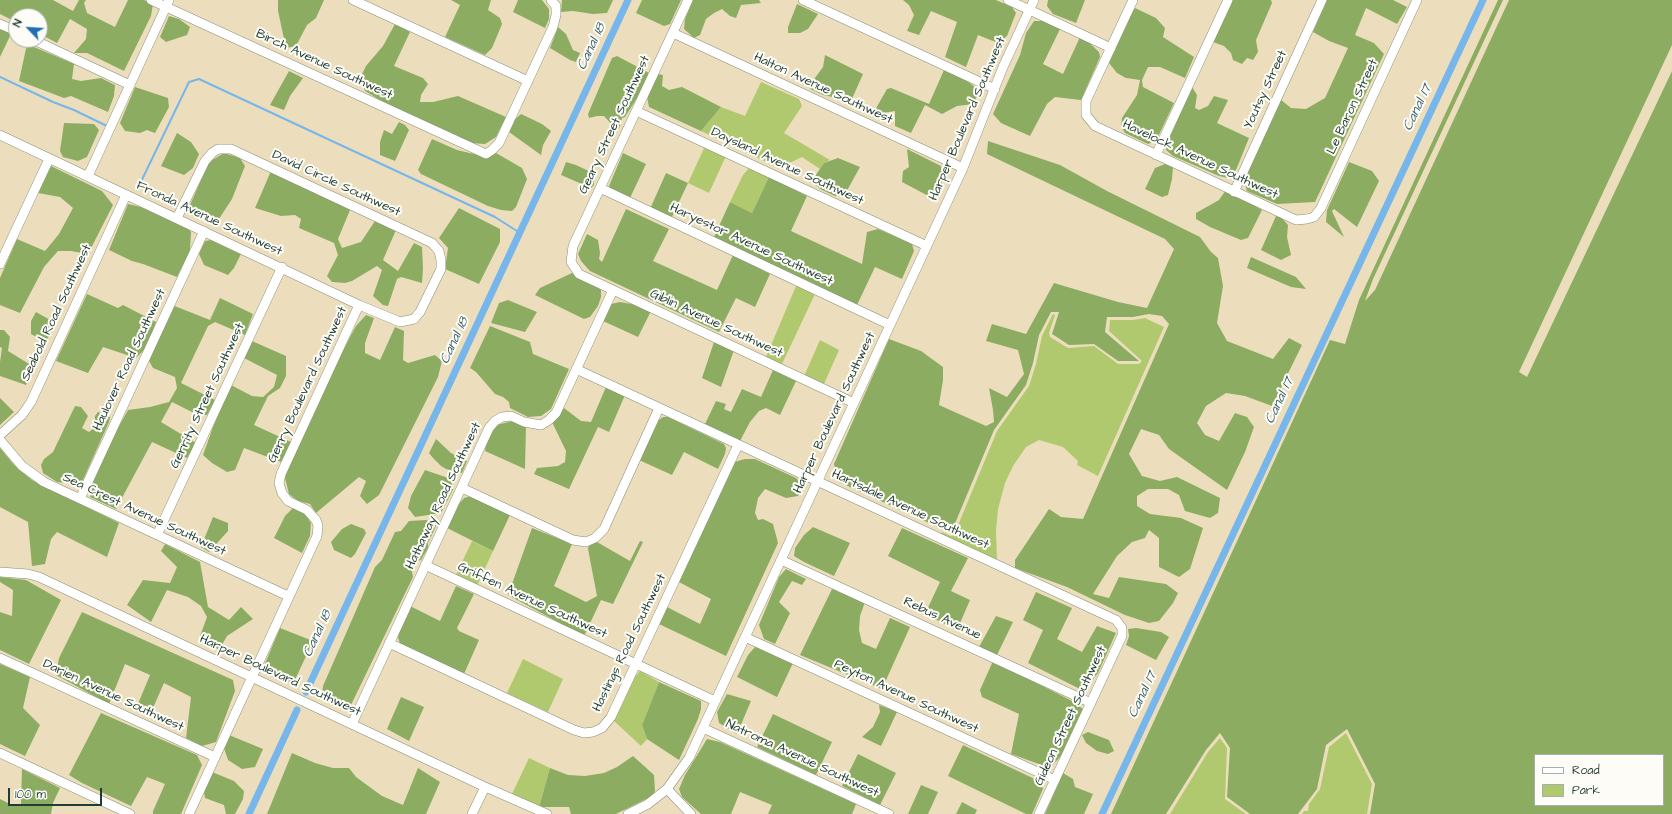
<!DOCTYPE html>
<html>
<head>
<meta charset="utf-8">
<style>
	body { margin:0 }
	#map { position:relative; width:1672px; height:814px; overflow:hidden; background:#ecdebc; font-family:"Architects Daughter",sans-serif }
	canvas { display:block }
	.legend { position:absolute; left:1534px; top:754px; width:130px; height:52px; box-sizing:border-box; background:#fdfcf7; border:1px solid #a4b0a9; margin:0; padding:5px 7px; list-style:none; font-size:12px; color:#1f3d34 }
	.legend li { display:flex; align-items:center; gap:8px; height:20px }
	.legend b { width:20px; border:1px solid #a4b0a9 }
	.north { position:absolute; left:8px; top:8px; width:40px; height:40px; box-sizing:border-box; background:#fdfcf7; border:1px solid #a4b0a9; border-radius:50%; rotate:295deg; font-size:11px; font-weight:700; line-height:16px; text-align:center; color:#1f3d34 }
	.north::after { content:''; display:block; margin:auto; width:14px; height:18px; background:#1f6fb2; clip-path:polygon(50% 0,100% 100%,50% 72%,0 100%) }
	.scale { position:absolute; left:8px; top:788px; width:94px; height:18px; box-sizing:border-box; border:2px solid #1f3d34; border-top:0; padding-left:5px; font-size:12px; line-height:14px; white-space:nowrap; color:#1f3d34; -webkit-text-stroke:3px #fdfcf7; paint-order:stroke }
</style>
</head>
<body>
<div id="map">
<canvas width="1672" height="814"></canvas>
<ul class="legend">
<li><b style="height:5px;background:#fff"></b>Road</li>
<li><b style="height:11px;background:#b1c96e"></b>Park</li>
</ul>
<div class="north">N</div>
<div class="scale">100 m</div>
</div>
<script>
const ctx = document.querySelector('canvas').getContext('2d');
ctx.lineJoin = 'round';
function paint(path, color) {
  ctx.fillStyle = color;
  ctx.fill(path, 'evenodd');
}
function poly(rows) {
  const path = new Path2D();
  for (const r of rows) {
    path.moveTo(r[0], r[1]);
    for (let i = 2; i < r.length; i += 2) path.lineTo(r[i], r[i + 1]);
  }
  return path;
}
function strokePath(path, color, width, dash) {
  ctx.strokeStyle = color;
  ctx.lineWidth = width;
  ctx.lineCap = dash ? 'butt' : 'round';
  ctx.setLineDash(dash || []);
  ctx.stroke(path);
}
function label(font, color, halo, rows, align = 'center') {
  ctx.font = font + ' "Architects Daughter",sans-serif';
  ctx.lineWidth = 4;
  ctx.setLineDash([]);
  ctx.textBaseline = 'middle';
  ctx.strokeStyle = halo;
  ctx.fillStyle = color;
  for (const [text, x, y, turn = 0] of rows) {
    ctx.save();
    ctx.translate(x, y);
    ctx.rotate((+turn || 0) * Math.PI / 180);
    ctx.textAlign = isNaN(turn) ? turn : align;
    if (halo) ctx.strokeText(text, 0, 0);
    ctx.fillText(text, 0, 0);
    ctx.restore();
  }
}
const green = poly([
	[761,82,799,99,802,106,784,133,830,160,824,163,820,169,802,157,779,168,701,131,721,107,745,116],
	[705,146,726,156,709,193,688,183],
	[750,167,769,177,752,213,730,202,743,175],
	[796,286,815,294,782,364,766,357],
	[1053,314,1055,315,1049,333,1050,337,1068,348,1094,346,1118,364,1139,364,1142,361,1109,331,1110,320,1133,320,1145,318,1164,327,1098,476,1077,465,1078,461,1063,447,1039,440,1026,447,1013,466,1005,483,998,509,996,530,997,561,941,535,942,532,951,536,954,535,997,431,1029,386,1036,364,1042,336],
	[820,340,839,350,824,384,805,375,805,374],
	[472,541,493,551,477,586,456,575],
	[523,659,563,679,548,712,507,693],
	[640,671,659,682,642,725,647,739,641,746,613,720,622,705,635,677],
	[1346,733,1372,784,1367,814,1302,814,1304,811,1308,811,1309,804,1320,789,1329,747],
	[1220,738,1227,748,1225,799,1246,814,1170,814,1208,752],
	[529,758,550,768,539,807,512,794]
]);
const forest = poly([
	[0,0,53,0,73,11,79,0,86,0,84,3,87,13,115,27,128,0,144,0,153,4,151,16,124,71,87,53,74,53,86,39,87,29,70,19,57,43,40,34,40,16,16,16,16,22,0,14],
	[278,0,324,0,316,18,307,25,296,46,286,48,278,11],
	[451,0,491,0,488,10,500,18,502,24,492,48,485,55,445,37,460,5],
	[518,0,542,0,549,9,549,19,545,28,513,12],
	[562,0,613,0,607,13,593,14,573,11,561,12],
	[642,0,681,0,670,24,664,26,636,13],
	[693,0,759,0,761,3,741,5,736,18,730,16,722,9,714,13,706,19,700,35,694,38,684,29,685,19],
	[903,0,996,0,1012,7,1016,13,1007,36,998,43,978,35,966,67,945,57,957,22,931,11,919,35,907,31,914,15,909,5],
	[1048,0,1085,0,1076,23,1053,14,1047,6],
	[1231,0,1271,0,1272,3,1256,40,1258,52,1253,60,1247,58,1242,64,1233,60,1231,53,1224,46,1213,42],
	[1327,0,1393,0,1407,7,1397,24,1366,8,1355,35,1374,43,1384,54,1315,202,1277,204,1247,191,1244,180,1280,99,1291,108,1306,109,1325,98,1348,48,1329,41,1313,32],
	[1498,0,1503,0,1373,279,1365,301,1375,290,1509,0,1672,0,1672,45,1519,372,1527,377,1672,71,1672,814,1370,814,1375,784,1347,729,1326,745,1317,789,1298,814,1250,814,1227,797,1230,748,1220,733,1206,750,1166,814,1111,814,1330,340,1345,344,1359,300],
	[1535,755,1663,755,1663,805,1535,805],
	[797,4,818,14,808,29,800,33,788,33,788,27],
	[1135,8,1156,18,1165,28,1163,37,1194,57,1185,78,1160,67,1148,67,1142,80,1143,87,1174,103,1156,141,1148,144,1125,133,1121,127,1122,118,1137,95,1140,80,1126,78,1117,73,1109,63,1129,18],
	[169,16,179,19,190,27,187,35,166,42,160,37],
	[1034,21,1048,21,1060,29,1043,64,1063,74,1081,35,1099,52,1100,57,1081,100,1055,97,1047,104,1030,136,1001,123,993,114,1020,55,1026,33],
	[395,24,410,32,394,66,423,78,428,84,421,95,420,102,433,102,458,96,506,117,496,137,485,144,470,143,385,103,365,91,360,78,366,66,383,46],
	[0,27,9,31,10,36,0,57],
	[558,27,566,34,573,50,580,53,576,62,570,60,550,48],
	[27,44,74,64,72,79,81,81,101,78,115,85,114,96,108,112,71,96,64,98,19,81],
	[825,55,863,74,851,101,823,95,810,89,812,82,823,67],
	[617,56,649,73,637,98,625,117,622,118,619,129,614,127,604,116,597,116,589,118,588,114,612,58],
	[944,70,967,81,979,90,974,104,957,106,942,114,925,105,911,133,895,126,895,111,883,113,875,110,887,89,891,88,929,104],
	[289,71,303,78,290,96,284,110,270,105],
	[658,74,663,75,662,86,669,90,682,87,721,107,701,131,649,107,647,97],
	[135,87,168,98,169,107,155,133,147,130,140,133,125,131,120,123],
	[1192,87,1197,95,1195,108,1199,110,1208,106,1214,96,1228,100,1217,123,1249,138,1236,170,1228,178,1219,176,1173,156,1166,150,1167,143],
	[521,114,542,124,551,131,543,145,541,155,509,132,512,122],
	[399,122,405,125,409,130,395,161,380,155,380,142,384,130,392,134],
	[64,123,94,124,99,130,87,157,78,161,63,157,60,151],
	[177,133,191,142,199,154,193,168,184,175,161,166],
	[432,139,457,150,478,155,496,153,522,168,527,179,516,207,512,211,501,210,488,206,421,174,418,170],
	[988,141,1060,165,1107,191,1200,237,1211,252,1218,258,1223,286,1217,323,1227,341,1273,359,1289,338,1302,345,1272,406,1245,396,1226,393,1206,406,1197,423,1205,435,1219,441,1235,413,1247,417,1254,427,1245,452,1227,490,1169,449,1159,435,1141,429,1129,454,1142,476,1160,481,1177,477,1220,498,1218,513,1210,518,1185,511,1179,495,1168,489,1148,489,1137,496,1137,506,1150,514,1181,518,1203,528,1190,569,1179,577,1159,567,1159,538,1149,530,1145,538,1132,542,1117,556,1093,594,1109,598,1119,577,1166,584,1178,593,1173,603,1159,621,1149,623,1125,615,1067,587,1015,568,1015,560,1049,509,1061,517,1083,519,1169,324,1162,316,1149,314,1133,317,1107,317,1105,332,1139,361,1118,361,1094,344,1069,345,1052,334,1059,312,1051,312,1039,335,1033,363,1026,385,994,430,951,533,839,482,834,464,889,339,921,351,943,367,943,380,939,405,986,426,994,422,993,410,989,388,1007,397,1024,374,1018,350,986,341,992,324,1026,334,1054,283,1118,302,1147,308,1174,249,1165,239,987,154],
	[907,149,941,166,942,181,936,200,902,182,903,171,909,167],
	[224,153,240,158,245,166,232,199,215,225,187,212,209,162],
	[623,153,646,164,630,198,611,190,609,186],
	[838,158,860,167,844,196,835,196,822,190,811,182,824,163],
	[566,162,576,165,593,173,594,185,591,188,561,175],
	[1349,162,1372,171,1379,181,1357,227,1334,209,1332,211,1344,237,1326,222,1327,210],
	[1165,164,1173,167,1172,179,1168,195,1162,197,1145,189,1155,168],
	[51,166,102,191,113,205,88,254,71,251,58,251,44,267,20,313,0,305,0,278,17,239,45,251,59,234,73,208,60,197,38,193],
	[271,171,350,210,338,239,342,248,361,242,375,221,396,230,383,260,398,271,414,243,422,247,423,268,422,283,401,277,397,279,388,306,383,305,373,296,382,270,377,266,352,281,345,283,332,282,327,276,338,255,334,243,299,228,301,219,295,215,281,216,255,208],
	[666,173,688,183,671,219,650,209],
	[769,177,807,196,791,231,862,264,867,232,878,229,912,244,914,251,902,279,875,267,857,305,714,237,730,202,752,213],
	[1226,190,1262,210,1248,238,1241,240,1210,227,1196,219,1196,213,1219,200],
	[128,204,141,207,186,226,191,232,190,251,177,277,143,264,132,261,109,250],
	[459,208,500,229,500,242,479,284,445,269,448,248,439,238],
	[626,209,669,229,653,261,717,290,733,255,770,274,755,307,736,298,719,332,590,271,581,261,578,254,587,234,598,240,600,253,599,259,602,262],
	[1276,216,1281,217,1288,225,1287,237,1291,255,1281,260,1261,250],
	[211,240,241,254,234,268,228,275,204,265,199,254,205,241],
	[1251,257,1296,277,1306,289,1291,287,1247,268],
	[572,273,596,286,601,290,601,297,598,306,590,317,584,319,535,295,540,288],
	[87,294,118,308,123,305,156,322,147,347,136,358,103,347,88,373,56,361],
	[220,298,253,314,245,335,215,322,208,326,181,383,215,400,207,415,198,415,172,402,161,422,196,443,187,458,152,442,116,509,90,497,94,479,118,428,128,410,150,407,169,402,177,388,175,377,153,368,149,361,172,305,210,320],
	[508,300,537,312,525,332,491,323,499,303],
	[620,302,637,305,651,311,638,337,603,321,611,304],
	[36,312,52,321,52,332,45,342,31,334,31,321],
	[366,315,374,318,365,343,365,353,380,360,395,327,404,331,403,360,408,363,435,355,442,361,438,377,379,495,367,504,360,496,366,481,359,477,316,513,310,504,298,501,289,494,285,478,287,469,342,352,356,326],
	[490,326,530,342,533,354,569,369,551,409,541,416,528,417,510,408,509,402,503,397,495,394,476,372,470,368],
	[0,330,4,330,10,337,8,351,34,367,26,385,0,376,0,362,2,348,0,347],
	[252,341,286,356,286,376,280,388,268,396,254,425,291,442,281,462,244,448,235,470,227,472,212,463,203,455,213,427,231,385,252,396,263,397,274,387,277,375,244,358],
	[714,342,734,350,721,387,702,378],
	[773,370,796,381,780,415,766,408,759,411,750,422,740,441,705,424,716,401,726,404,724,409,731,412,742,389,761,397],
	[606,387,625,395,609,432,598,427,569,489,534,474,537,468,558,466,565,462,566,451,552,422,564,408,581,421,591,422],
	[0,398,14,412,0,425],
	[75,406,81,407,88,416,82,428,89,432,94,428,95,416,98,412,110,417,109,422,82,482,74,484,57,482,43,473,41,465,44,459,53,452],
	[663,417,668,417,724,444,726,448,725,454,718,469,684,452,672,475,639,460,659,420],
	[513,421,526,425,525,469,485,451,486,441,496,425],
	[436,439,451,453,467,461,462,473,446,469,441,466,433,458,429,453],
	[0,448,14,465,32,480,119,523,107,557,57,532,51,539,45,564,32,566,28,522,0,507],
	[745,459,755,459,796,478,803,486,798,496,786,498,765,489,758,498,755,513,758,520,763,519,773,524,778,543,726,656,659,624,667,607,700,624,711,599,677,581,734,462],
	[425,470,451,479,453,490,441,513,415,517,408,508,411,496],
	[471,496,510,515,493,551,447,528,458,505,464,498],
	[293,508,305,514,311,523,310,536,302,553,274,538,285,516],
	[213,517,228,523,228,531,209,552,201,547],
	[426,520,437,524,428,543,428,548,421,560,418,561,415,551,411,554,411,567,413,577,350,707,345,709,326,701,322,695,323,686,375,567,382,560,395,532,401,531,409,521],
	[351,524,364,529,366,533,355,554,351,558,334,550,331,542,342,529],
	[813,527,850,543,834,576,804,562,794,556,795,548,804,535],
	[532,528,572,544,554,586,586,602,597,596,588,549,589,545,597,542,630,561,640,541,643,542,613,604,601,600,584,636,508,595],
	[902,528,968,558,951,591,970,600,957,630,925,614,940,582,888,556],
	[165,544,200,562,208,607,229,620,241,607,253,619,227,636,219,650,200,636,207,617,201,606,188,597,167,590,151,622,127,605,143,580,170,583,177,567,161,551],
	[786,569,806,579,802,585,792,581,779,602,790,613,775,644,764,639,759,625,779,577],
	[0,577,26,580,61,600,29,664,0,650,0,612,12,616,13,590,0,582],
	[456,586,474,594,457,628,459,631,479,640,464,674,404,646,400,643,398,638,399,632,410,606,440,621],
	[832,589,865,602,860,616,859,630,862,643,876,649,890,618,910,627,882,689,800,655],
	[1036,592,1072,608,1057,639,1082,652,1097,626,1116,633,1098,673,1087,687,1080,689,1028,663,1043,630,1023,620],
	[82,612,233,680,235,691,216,742,202,746,186,738,191,697,164,683,149,717,135,711,150,675,125,664,109,704,56,675,59,658],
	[996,616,1013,622,997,655,979,647],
	[280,628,313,641,294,682,286,681,273,675,264,666],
	[1136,628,1161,632,1169,637,1156,660,1126,645,1129,636,1128,629],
	[755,647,793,663,777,697,737,677,748,655],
	[993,661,1072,701,1083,709,1062,755,1050,768,1011,754,1019,714,982,697,980,690],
	[0,664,30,677,23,708,40,725,25,756,0,744],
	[659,682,701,701,701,709,698,719,679,760,647,739,642,725],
	[727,694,751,701,737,734,719,723,717,712],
	[401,697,424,707,409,741,387,729],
	[879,705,897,712,881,746,862,737,873,727,880,712],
	[101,713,197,755,202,765,181,814,153,814,153,811,165,784,147,777,131,806,82,783,69,775],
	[773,714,832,742,816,775,757,747],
	[1088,732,1109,740,1114,751,1108,754,1097,751,1086,743,1082,735],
	[229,735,263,749,255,767,242,769,228,760,224,748],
	[707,739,720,742,856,804,852,814,768,814,772,805,740,792,731,814,701,814,682,797,679,789,685,775],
	[963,745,1041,782,1043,789,1032,814,1026,814,948,776],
	[292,753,315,763,333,768,349,768,356,777,382,796,403,805,418,768,440,782,426,814,267,814],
	[858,754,896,773,880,805,842,786],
	[633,756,654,775,655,791,652,796,616,814,571,814,569,807,539,807,550,768,568,775,585,776,604,773,617,767],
	[22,769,60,788,53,803,51,814,0,814,0,799,14,806,21,804],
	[212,772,234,781,244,791,243,799,235,814,226,814,224,805,205,798,204,792],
	[1063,773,1073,779,1075,787,1093,794,1084,814,1045,814],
	[921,785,938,792,928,814,908,814],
	[962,802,977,810,975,814,956,814]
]);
const stream = poly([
	[0,77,53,102,74,110,107,126],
	[137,190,189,82,199,79,495,217,520,233]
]);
const canal = poly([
	[306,692,628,0],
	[249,814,297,710],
	[1102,814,1483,0]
]);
const minor = poly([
	[151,0,486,154,492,150,499,143,553,27,556,15,556,6,551,0],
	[353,0,528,81],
	[688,0,573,246,571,262,579,274,854,403],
	[803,0,995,89],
	[1008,0,1111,48],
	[1133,0,1086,101,1086,115,1095,126,1296,220,1307,219,1314,217,1321,208,1417,0],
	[0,24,16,31],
	[673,33,963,168],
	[34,40,130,85],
	[636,111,927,246],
	[0,135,359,305,400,322,414,319,420,312,441,269,441,260,439,251,432,243,231,149,218,149,212,153,205,161,177,218],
	[1156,155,1228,0],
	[88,176,169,0],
	[600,188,890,325],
	[1234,192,1322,0],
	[0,264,49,159],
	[576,369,1116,620,1122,628,1122,636,1039,814],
	[0,435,22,415,31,402,126,195],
	[0,440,22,466,44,482,288,596],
	[462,488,573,540,586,542,595,538,604,529,659,408],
	[80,499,204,231],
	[157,535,282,267],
	[781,560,1091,703],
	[425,565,715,701],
	[0,572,28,574,39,577,483,786,547,814],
	[745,637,1055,780],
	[389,643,574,730,584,733,593,732,602,728,611,717,738,445],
	[0,658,215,757],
	[352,724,489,428,495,421,502,417,511,416,524,422,541,425,549,420,556,413,613,290],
	[703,728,889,814],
	[0,753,130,814],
	[667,789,691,814],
	[189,814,317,536,318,526,316,520,307,510,288,501,282,493,279,483,281,474,359,305],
	[472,814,485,787],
	[628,814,648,804,667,789,689,758,963,168,1003,67,1034,0]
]);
const streetNames = [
	["Birch Avenue Southwest",324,65,25],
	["Halton Avenue Southwest",823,89,25],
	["Youtsy Street",1266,90,-65],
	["Le Baron Street",1353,107,-65],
	["Harper Boulevard Southwest",968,119,-67],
	["Geary Street Southwest",615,125,-65],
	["Havelock Avenue Southwest",1200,160,25],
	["Daysland Avenue Southwest",787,167,25],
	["David Circle Southwest",336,184,25],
	["Fronda Avenue Southwest",209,219,25],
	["Haryestor Avenue Southwest",751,245,25],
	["Seabold Road Southwest",57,313,-65],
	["Giblin Avenue Southwest",716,324,25],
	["Haulover Road Southwest",130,360,-65],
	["Gerry Boulevard Southwest",308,385,-65],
	["Gerrity Street Southwest",208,396,-65],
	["Harper Boulevard Southwest",835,413,-65],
	["Hathaway Road Southwest",444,496,-65],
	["Hartsdale Avenue Southwest",910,510,25],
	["Sea Crest Avenue Southwest",144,515,25],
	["Griffen Avenue Southwest",532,601,25],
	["Rebus Avenue",942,619,25],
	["Hastings Road Southwest",630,643,-64],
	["Harper Boulevard Southwest",280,676,25],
	["Darien Avenue Southwest",113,696,25],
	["Peyton Avenue Southwest",906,697,25],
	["Gideon Street Southwest",1071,716,-65],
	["Natroma Avenue Southwest",802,759,25]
];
const waterNames = [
	["Canal 18",592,47,-65],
	["Canal 17",1418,108,-65],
	["Canal 18",455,341,-65],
	["Canal 17",1280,401,-65],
	["Canal 18",318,634,-65],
	["Canal 17",1143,695,-65]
];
paint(green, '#b1c96e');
paint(forest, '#8cad61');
strokePath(stream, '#77b6ea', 2);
strokePath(canal, '#77b6ea', 7);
strokePath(minor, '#868e78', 10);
strokePath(minor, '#fff', 9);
label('13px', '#1f3d34', '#fdfcf7', streetNames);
label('italic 14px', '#39616b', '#fdfcf7', waterNames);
</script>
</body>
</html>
